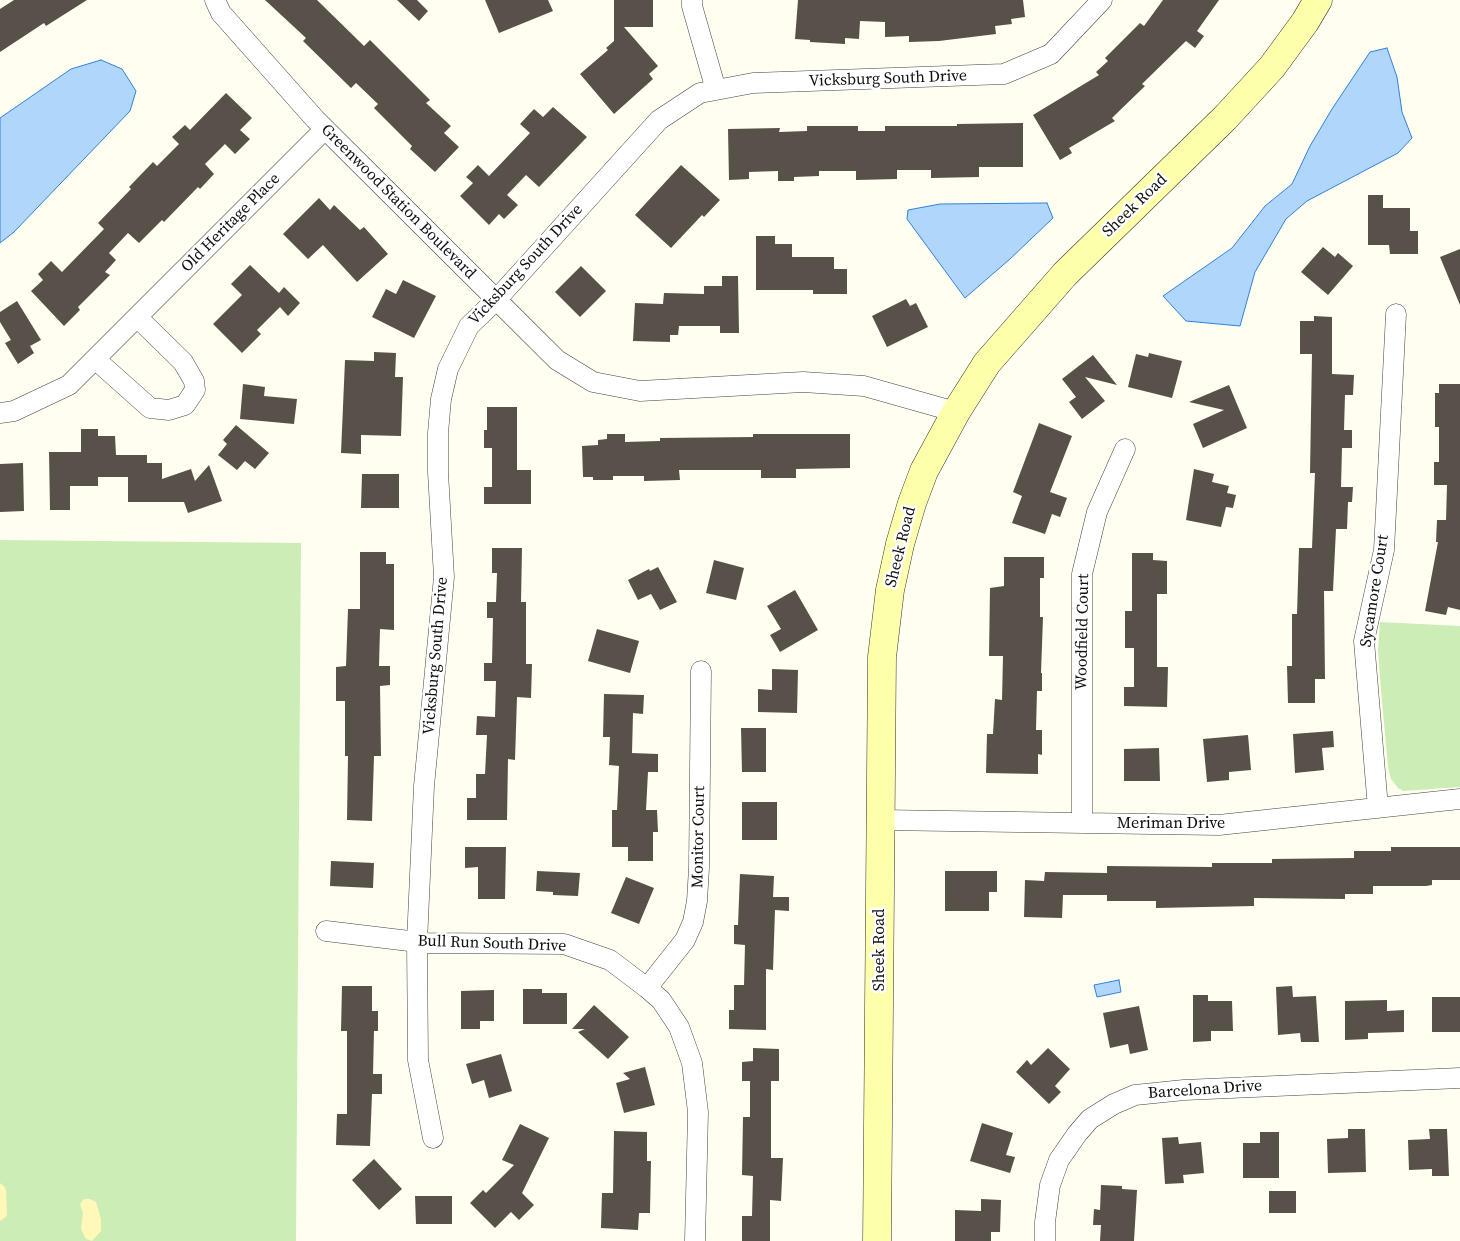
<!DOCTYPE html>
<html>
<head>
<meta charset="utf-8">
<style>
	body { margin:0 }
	canvas { display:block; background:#fffef0 }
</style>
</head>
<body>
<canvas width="1460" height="1241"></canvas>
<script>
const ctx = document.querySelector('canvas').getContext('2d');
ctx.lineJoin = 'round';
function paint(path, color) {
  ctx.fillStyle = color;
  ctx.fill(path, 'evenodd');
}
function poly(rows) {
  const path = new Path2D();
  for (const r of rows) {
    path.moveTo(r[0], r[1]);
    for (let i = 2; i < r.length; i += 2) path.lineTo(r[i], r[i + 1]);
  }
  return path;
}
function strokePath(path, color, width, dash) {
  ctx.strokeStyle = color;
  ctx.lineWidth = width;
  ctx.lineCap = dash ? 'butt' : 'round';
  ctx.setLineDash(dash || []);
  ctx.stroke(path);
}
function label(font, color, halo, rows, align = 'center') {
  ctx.font = font + ' "Source Serif 4",serif';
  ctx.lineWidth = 5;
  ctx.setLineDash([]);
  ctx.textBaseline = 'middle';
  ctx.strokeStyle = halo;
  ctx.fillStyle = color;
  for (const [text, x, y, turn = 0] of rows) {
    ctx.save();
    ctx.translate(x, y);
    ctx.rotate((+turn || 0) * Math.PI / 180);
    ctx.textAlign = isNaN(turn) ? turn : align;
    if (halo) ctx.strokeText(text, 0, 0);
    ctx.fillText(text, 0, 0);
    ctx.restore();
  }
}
const green = poly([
	[0,540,301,543,296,1241,0,1241],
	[1380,622,1460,626,1460,787,1403,791,1398,788,1391,779,1388,767,1381,690,1378,650]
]);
const sand = poly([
	[0,1183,5,1187,6,1191,7,1213,6,1217,0,1221],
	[84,1199,90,1199,96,1202,101,1219,101,1231,92,1241,86,1239,81,1229,83,1213,80,1204]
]);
const water = poly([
	[1387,48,1397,77,1402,112,1412,138,1398,153,1307,201,1286,219,1255,272,1240,326,1186,321,1163,296,1232,248,1265,206,1292,184,1310,146,1332,109,1370,52,1387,48],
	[101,60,122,69,136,91,130,111,14,232,0,243,0,118,71,69,101,60],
	[1047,203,1053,218,1010,259,965,298,907,219,908,210,940,204,1047,203],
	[1119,980,1121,992,1097,997,1094,985,1119,980]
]);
const building = poly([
	[14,0,87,0,46,26,44,23,0,52,0,9],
	[265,0,317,0,364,46,370,40,430,100,426,103,451,126,444,133,459,147,435,172,410,149,412,146,374,108,378,104,356,83,351,88,303,41,306,38],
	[397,0,417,0,428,11,419,21],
	[485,0,548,0,553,11,499,33],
	[614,0,653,0,653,27,624,27,658,66,649,74,653,79,614,114,580,74,608,50,606,48,614,41],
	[798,0,1023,0,1025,17,1011,19,1012,24,995,26,996,34,939,41,909,42,909,36,885,37,885,22,860,21,859,39,845,38,845,44,810,42,810,40,795,39],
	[1163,0,1219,0,1197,31,1204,36,1195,48,1186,41,1142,84,1145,86,1112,118,1115,121,1069,148,1072,153,1060,160,1033,115,1099,75,1096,72,1108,61,1105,58,1140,23,1144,26],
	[226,93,252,118,240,130,250,139,235,154,225,144,205,164,214,174,200,189,198,187,164,222,162,220,139,243,128,233,109,253,116,260,105,272,110,275,78,307,80,310,64,326,31,291,43,280,38,274,51,261,62,272,104,229,98,223,131,189,129,187,153,162,157,166,179,144,172,137,185,125,190,130],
	[553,107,587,137,539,187,526,175,507,195,518,205,504,219,499,214,489,225,460,196,473,183,466,177,478,165,489,176,530,133,520,124,534,109,543,117],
	[1023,123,1023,167,979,167,979,177,931,178,931,170,897,170,897,179,856,180,856,171,819,171,819,176,794,177,794,181,778,181,778,171,749,172,749,179,729,180,728,129,780,128,779,132,807,131,807,126,858,126,858,131,885,131,885,126,957,126,957,124],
	[681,165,720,200,704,217,702,215,671,248,635,215],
	[1368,195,1383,195,1383,208,1410,208,1410,231,1418,231,1418,254,1390,254,1389,245,1368,245],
	[319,198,330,210,334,205,360,230,364,227,388,254,357,282,323,245,308,259,283,234],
	[756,236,775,236,775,244,792,244,792,257,834,257,834,269,847,269,847,294,813,294,813,290,756,290],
	[1323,247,1335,257,1338,253,1353,266,1328,295,1301,272],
	[1460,249,1460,305,1440,257],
	[250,265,279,293,284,287,300,303,288,316,280,307,257,330,261,334,242,353,213,324,242,295,231,284],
	[581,266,606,291,580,317,555,292],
	[722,276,738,276,739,333,720,333,720,326,679,326,678,335,670,335,670,342,633,341,635,303,663,304,664,293,704,294,704,286,722,286],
	[403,280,436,296,414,338,372,317,386,289,396,294],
	[906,299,910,306,916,303,928,327,887,347,872,316],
	[17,301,41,340,30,346,34,353,18,364,5,343,11,340,0,322,0,312],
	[1314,316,1332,317,1332,374,1354,375,1353,395,1345,395,1344,430,1352,430,1352,448,1342,448,1341,487,1353,487,1352,502,1348,502,1347,529,1336,529,1333,591,1324,591,1325,679,1315,679,1315,703,1288,703,1287,666,1292,666,1292,614,1297,614,1299,548,1312,548,1315,473,1310,473,1312,354,1300,354,1300,321,1314,321],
	[374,352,396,353,395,377,403,377,401,436,361,435,361,454,341,453,345,360,374,361],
	[1149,353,1182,361,1172,398,1128,387,1136,354,1148,357],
	[1093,355,1117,385,1085,377,1105,401,1082,419,1069,402,1076,397,1062,379],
	[243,384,265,387,264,396,297,399,294,424,240,419],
	[1439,384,1460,384,1460,610,1448,607,1446,615,1425,611,1438,542,1436,542,1437,520,1446,520,1447,485,1434,485,1434,462,1439,462,1439,427,1435,427,1435,393,1439,393],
	[1229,385,1247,428,1203,448,1193,424,1224,410,1189,402],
	[487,407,517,407,517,470,531,470,531,504,484,504,484,487,492,487,492,448,484,448,484,430,487,430],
	[1039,423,1072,436,1050,492,1067,498,1060,517,1052,514,1045,534,1012,523,1022,496,1013,492],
	[236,425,269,453,255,469,245,461,237,470,218,455,227,444,223,440],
	[81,429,98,429,98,436,115,436,116,455,147,455,147,463,162,463,162,479,191,469,195,481,209,465,222,501,188,513,184,502,128,502,128,477,98,477,98,486,70,486,70,510,50,510,49,452,81,452],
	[607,434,625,434,625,442,660,441,660,438,753,437,753,434,850,434,850,468,796,469,796,478,761,478,761,470,679,470,680,480,644,481,644,476,613,476,613,480,593,480,593,477,583,477,582,446,598,445,598,440,607,439],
	[23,463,24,511,0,512,0,464],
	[1194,469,1214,474,1212,482,1229,486,1227,493,1236,495,1233,508,1226,507,1221,527,1186,520],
	[362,474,399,474,399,508,361,508],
	[492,548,522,548,521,602,526,602,526,664,532,664,531,698,517,697,515,760,508,759,507,820,467,820,467,798,476,798,476,774,485,774,487,735,476,735,477,716,495,717,496,681,484,681,484,663,492,663,493,618,487,618,487,602,496,602,497,573,492,573],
	[360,552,386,552,386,564,394,564,394,630,380,629,379,666,390,666,390,685,380,686,381,756,374,756,372,821,347,820,348,756,345,756,345,701,336,701,336,667,346,666,348,609,360,609],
	[1132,553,1153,553,1153,560,1167,561,1167,594,1157,594,1157,667,1168,667,1167,707,1124,706,1124,687,1134,687,1134,648,1125,648,1125,611,1132,611],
	[1004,557,1044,557,1044,578,1040,578,1040,617,1043,617,1041,673,1042,673,1042,691,1037,691,1036,730,1042,730,1042,755,1038,754,1038,774,986,773,987,734,993,734,995,699,1002,700,1003,656,989,656,990,588,1004,586],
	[714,560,744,568,736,600,706,593],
	[658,567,677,602,660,610,651,594,638,600,628,580,649,569,650,571],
	[795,590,818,630,780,652,770,635,781,629,767,606],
	[597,629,639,641,630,673,588,661],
	[772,669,798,670,797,713,758,712,758,689,772,690],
	[604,694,644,695,643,714,633,713,632,753,658,754,658,772,648,772,646,810,657,810,658,832,653,832,653,861,628,861,628,847,612,847,612,810,617,810,619,766,609,765,610,737,603,737],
	[741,728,766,728,766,772,742,772],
	[1333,731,1334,747,1322,748,1324,770,1295,773,1293,734],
	[1248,735,1251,770,1229,772,1229,780,1207,782,1203,739],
	[1159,748,1160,781,1124,781,1124,749],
	[742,802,777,802,777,840,742,840],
	[465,847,506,847,505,899,478,899,478,867,465,868],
	[1391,847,1460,847,1460,880,1432,880,1432,885,1426,886,1373,886,1373,894,1345,894,1345,899,1254,898,1254,906,1156,908,1156,901,1107,901,1107,895,1063,895,1062,918,1024,917,1025,880,1044,881,1045,872,1107,873,1107,866,1212,867,1212,863,1272,863,1272,859,1354,858,1354,851,1391,851],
	[331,861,374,863,373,888,330,886],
	[537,871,580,873,578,896,553,895,553,892,536,891],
	[945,871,997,871,997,892,989,892,989,911,945,911],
	[740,874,774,876,773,897,789,897,789,911,775,910,773,970,766,969,766,1030,729,1029,729,1010,734,1010,734,985,744,985,745,945,734,944,734,925,738,925],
	[626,877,654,888,639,924,611,913],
	[342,986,372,986,372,1011,378,1011,378,1031,374,1031,373,1074,382,1074,382,1094,372,1094,370,1146,336,1145,337,1114,347,1114,347,1031,341,1031],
	[1292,986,1293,997,1316,996,1319,1042,1301,1042,1300,1033,1278,1035,1276,987],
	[523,989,542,989,542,993,567,993,567,1024,523,1024],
	[494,990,494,1021,480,1021,480,1029,461,1029,461,991],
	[1193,995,1208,995,1208,1001,1232,1001,1233,1031,1211,1031,1211,1041,1193,1042],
	[1432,997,1460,997,1460,1032,1432,1032],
	[1387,1000,1387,1011,1404,1010,1404,1032,1368,1033,1368,1039,1345,1040,1345,1001],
	[594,1005,629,1037,608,1059,578,1032,585,1029,572,1029],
	[1139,1006,1148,1050,1130,1054,1128,1044,1110,1048,1103,1013],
	[753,1048,779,1049,779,1081,771,1081,771,1158,783,1158,781,1201,770,1200,770,1241,742,1241,742,1216,752,1216,753,1176,742,1175,743,1117,750,1117,750,1081,742,1081,742,1062,753,1061],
	[1048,1048,1070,1069,1055,1086,1061,1092,1049,1104,1016,1072,1027,1060,1031,1065],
	[501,1054,512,1091,489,1098,484,1080,472,1084,466,1064],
	[645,1067,655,1105,624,1113,616,1083,630,1079,623,1073],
	[982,1123,1013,1133,1006,1155,1015,1157,1010,1173,970,1161],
	[520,1124,549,1138,522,1193,534,1205,519,1220,511,1212,495,1228,470,1203,483,1190,486,1193,514,1165,502,1160],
	[1348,1129,1365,1129,1366,1172,1328,1173,1327,1139,1348,1138],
	[1429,1129,1447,1129,1449,1176,1432,1176,1432,1169,1409,1170,1408,1140,1430,1139],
	[614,1131,647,1132,647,1161,651,1161,650,1213,639,1213,638,1230,601,1228,602,1193,613,1193],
	[1260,1132,1279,1132,1279,1178,1243,1178,1243,1143,1260,1143],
	[1178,1137,1179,1144,1201,1142,1204,1173,1183,1175,1184,1183,1165,1184,1162,1138],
	[374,1159,402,1189,379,1210,352,1180],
	[1101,1185,1122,1186,1122,1189,1137,1190,1134,1241,1100,1241,1101,1225,1093,1225,1094,1209,1100,1210],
	[1269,1191,1296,1191,1296,1213,1269,1213],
	[415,1196,452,1196,452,1224,416,1224],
	[981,1199,1001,1200,1000,1232,991,1232,991,1241,955,1241,955,1210,981,1211]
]);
const street = poly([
	[215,0,221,13,315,119,557,360,593,382,640,391,803,382,864,386,956,412],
	[692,0,692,6,716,90],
	[95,359,150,408,169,410,185,405,195,390,194,381,183,362,137,317],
	[0,413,14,411,69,385,325,129],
	[1378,808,1364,641,1384,550,1396,314],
	[881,820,1219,825,1460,799],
	[1082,823,1082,574,1097,512,1125,449],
	[326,931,426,943,564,944,610,960,647,988,661,1000,679,1027,692,1063,698,1112,695,1241],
	[647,988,685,940,693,922,697,901,699,868,701,671],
	[433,1138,418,1060,417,942,424,786,444,577,438,472,438,433,441,399,448,369,469,326,496,300,659,120,700,93,753,83,1004,74,1051,54,1102,0],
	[1045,1241,1045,1222,1050,1185,1059,1160,1077,1134,1090,1119,1114,1104,1135,1095,1184,1090,1460,1078]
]);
const secondary = poly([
	[877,1241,882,657,890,590,900,544,912,503,924,471,956,412,987,363,1065,274,1225,118,1272,67,1305,22,1318,0]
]);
const streetNames = [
	["Vicksburg South Drive",888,79,-2],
	["Greenwood Station Boulevard",398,202,45],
	["Sheek Road",1135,206,-44],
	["Old Heritage Place",231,223,-45],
	["Vicksburg South Drive",526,265,-47],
	["Sheek Road",901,547,-76],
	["Sycamore Court",1375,591,-81],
	["Woodfield Court",1083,632,-89],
	["Vicksburg South Drive",436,656,-85],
	["Meriman Drive",1171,824],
	["Monitor Court",699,837,-89],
	["Bull Run South Drive",492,944,2],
	["Sheek Road",880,950,-90],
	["Barcelona Drive",1205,1090,-4]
];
paint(green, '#cceeb6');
paint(sand, '#fff8b8');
paint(water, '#b0d6fc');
strokePath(water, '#2f82da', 1);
paint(building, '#58514a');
strokePath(street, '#424242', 21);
strokePath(secondary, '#313131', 29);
strokePath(street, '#fff', 20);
strokePath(secondary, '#feffab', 28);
label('16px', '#0f0f0f', '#fff', streetNames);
</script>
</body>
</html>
